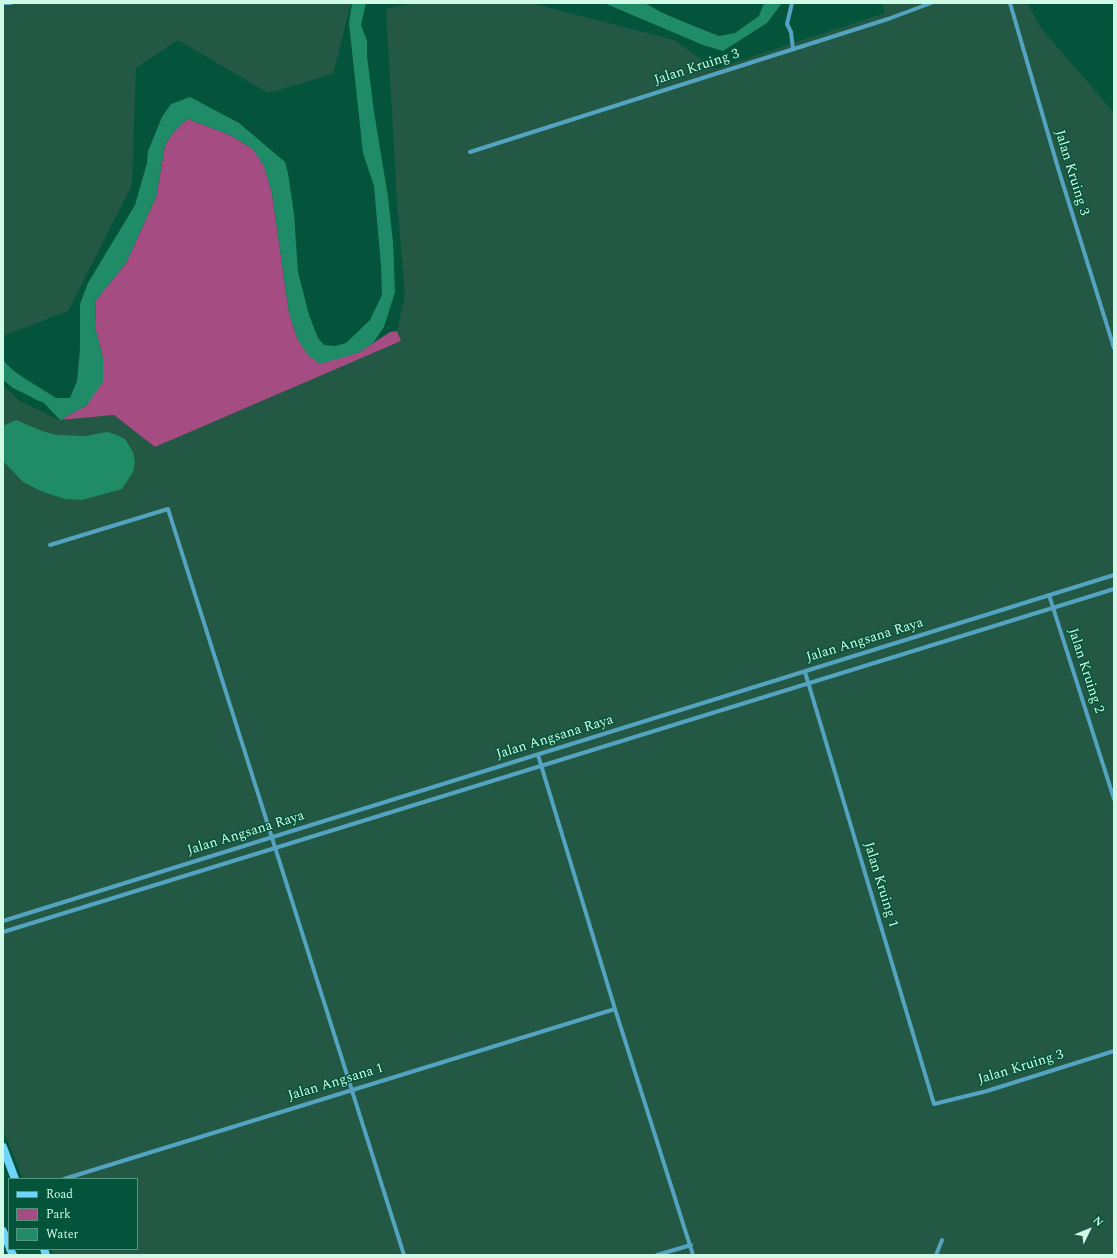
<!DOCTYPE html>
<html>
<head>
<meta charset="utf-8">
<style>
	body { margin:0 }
	#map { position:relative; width:1117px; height:1258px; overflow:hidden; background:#03543b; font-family:Spectral,serif }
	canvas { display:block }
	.frame { position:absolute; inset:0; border:4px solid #cffae5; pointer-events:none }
	.legend { position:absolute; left:8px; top:1178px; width:130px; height:72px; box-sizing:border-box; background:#03543b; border:1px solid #55967f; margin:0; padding:5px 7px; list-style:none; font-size:12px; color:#cffae5 }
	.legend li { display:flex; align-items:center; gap:8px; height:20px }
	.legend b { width:20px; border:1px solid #55967f }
	.north { position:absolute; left:1069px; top:1210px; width:40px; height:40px; -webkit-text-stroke:3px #03543b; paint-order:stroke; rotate:47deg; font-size:11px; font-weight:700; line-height:16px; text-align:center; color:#cffae5 }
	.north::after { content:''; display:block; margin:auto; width:14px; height:18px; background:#cffae5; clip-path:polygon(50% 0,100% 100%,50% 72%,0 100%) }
</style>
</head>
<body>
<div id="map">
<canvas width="1117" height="1258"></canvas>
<div class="frame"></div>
<ul class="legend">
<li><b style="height:5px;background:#6fd4f9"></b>Road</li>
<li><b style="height:11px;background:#a54d82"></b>Park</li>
<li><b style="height:11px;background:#1f8b67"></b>Water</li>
</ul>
<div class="north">N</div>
</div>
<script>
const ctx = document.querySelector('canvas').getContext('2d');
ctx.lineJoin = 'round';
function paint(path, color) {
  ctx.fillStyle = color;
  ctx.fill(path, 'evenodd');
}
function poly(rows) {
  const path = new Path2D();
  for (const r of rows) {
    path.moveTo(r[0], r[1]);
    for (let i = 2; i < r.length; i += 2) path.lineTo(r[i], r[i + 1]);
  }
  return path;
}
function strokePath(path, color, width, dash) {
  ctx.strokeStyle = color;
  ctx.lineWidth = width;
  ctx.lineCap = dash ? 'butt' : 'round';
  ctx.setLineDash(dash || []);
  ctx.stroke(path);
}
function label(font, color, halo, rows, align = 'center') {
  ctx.font = font + ' Spectral,serif';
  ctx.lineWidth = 3;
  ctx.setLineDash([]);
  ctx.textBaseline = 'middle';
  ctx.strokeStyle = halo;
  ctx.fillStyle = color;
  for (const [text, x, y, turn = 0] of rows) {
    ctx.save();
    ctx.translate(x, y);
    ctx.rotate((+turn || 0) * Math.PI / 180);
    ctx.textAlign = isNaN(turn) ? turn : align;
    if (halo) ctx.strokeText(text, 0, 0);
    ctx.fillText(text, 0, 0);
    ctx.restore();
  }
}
const built = poly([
	[3,3,351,3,333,74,268,93,178,40,136,68,132,185,68,311,3,336],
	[412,3,531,3,674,40,715,69,885,13,882,3,1027,3,1041,28,1114,113,1114,1255,54,1255,51,1249,137,1249,137,1179,23,1179,3,1129,3,386,20,401,59,420,114,415,155,447,401,341,397,331,405,295,397,201,386,9]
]);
const green = poly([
	[188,119,230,135,253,149,264,166,272,193,289,313,298,340,358,353,390,332,397,331,401,341,155,447,114,415,60,420,87,405,103,358,95,327,96,300,126,263,156,197,165,145,175,130]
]);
const water = poly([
	[352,3,366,3,361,25,367,41,367,56,374,112,388,197,393,242,395,292,384,327,373,343,358,353,320,364,308,355,298,340,289,313,272,193,264,166,253,149,230,135,188,119,175,130,165,145,156,197,126,263,96,300,95,327,103,358,103,382,87,405,60,420,44,403,13,388,3,380,3,360,13,371,56,398,70,398,77,381,80,349,80,304,88,283,135,205,147,163,148,151,162,117,171,104,190,97,239,123,285,162,288,173,294,214,298,272,309,315,318,338,324,345,335,346,346,343,370,320,382,295,381,266,374,186,363,153,349,23],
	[604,3,645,3,666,15,719,36,735,33,759,16,764,3,782,3,767,23,723,51,703,45],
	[16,420,42,431,56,435,85,436,107,432,117,435,125,439,133,452,135,462,133,472,122,489,82,500,65,499,43,492,23,482,3,461,3,426]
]);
const river = poly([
	[628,3,696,33],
	[388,245,389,281],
	[3,368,29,390,40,396]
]);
const street = poly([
	[3,3,11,3],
	[792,3,787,24,791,32,793,49],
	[1010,3,1058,168,1114,348],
	[470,152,888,19,931,3],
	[50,545,168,509,404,1255],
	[1049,595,1114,799],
	[805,672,934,1104,987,1091,1114,1051],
	[538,755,615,1009,693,1255],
	[3,921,1114,575],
	[3,932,1114,589],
	[64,1179,615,1009],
	[657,1255,691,1245],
	[936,1255,942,1240]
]);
const secondary = poly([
	[3,1147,15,1179],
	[3,1231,9,1246],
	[10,1249,13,1255],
	[44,1249,46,1255]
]);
const streetNames = [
	["Jalan Kruing 3",697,68,-18],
	["Jalan Kruing 3",1071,173,73],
	["Jalan Angsana Raya",865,641,-17],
	["Jalan Kruing 2",1085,671,72],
	["Jalan Angsana Raya",555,738,-17],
	["Jalan Angsana Raya",246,834,-17],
	["Jalan Kruing 1",880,885,73],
	["Jalan Kruing 3",1021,1068,-17],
	["Jalan Angsana 1",336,1083,-17]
];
paint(built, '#235944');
paint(green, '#a54d82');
paint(water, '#1f8b67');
strokePath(river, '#1f8b67', 10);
strokePath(street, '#54a3c1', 4);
strokePath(secondary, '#6fd4f9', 8);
label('14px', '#cffae5', '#03543b', streetNames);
</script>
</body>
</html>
